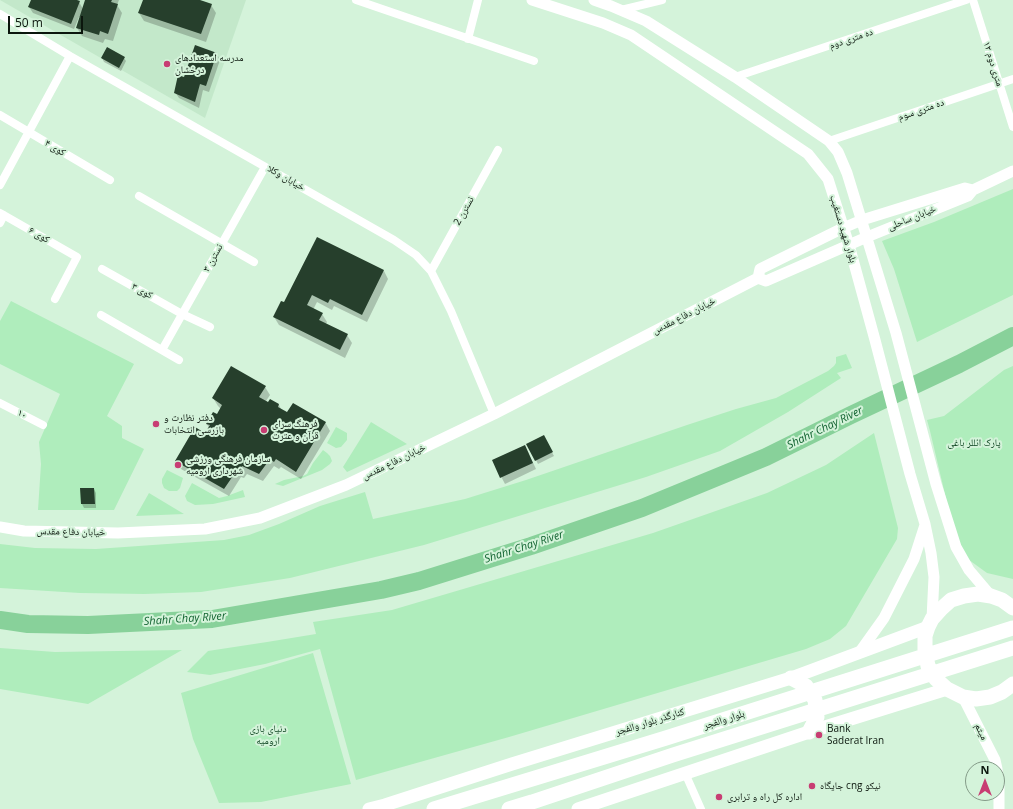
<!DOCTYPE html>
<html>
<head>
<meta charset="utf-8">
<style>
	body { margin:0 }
	#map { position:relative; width:1013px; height:809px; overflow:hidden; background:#d4f3da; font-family:"Open Sans",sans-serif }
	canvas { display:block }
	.north { position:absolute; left:965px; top:761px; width:40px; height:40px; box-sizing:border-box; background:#d4f3da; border:1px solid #849b88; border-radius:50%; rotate:0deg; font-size:11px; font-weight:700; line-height:16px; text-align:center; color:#0b160d }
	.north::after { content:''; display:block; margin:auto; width:14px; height:18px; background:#c83d73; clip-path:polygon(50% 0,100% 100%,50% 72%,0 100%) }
	.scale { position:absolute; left:8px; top:16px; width:75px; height:18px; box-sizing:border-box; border:2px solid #0b160d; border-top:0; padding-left:5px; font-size:12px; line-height:14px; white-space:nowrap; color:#0b160d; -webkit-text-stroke:3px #d4f3da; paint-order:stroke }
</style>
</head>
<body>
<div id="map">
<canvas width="1013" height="809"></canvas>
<div class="north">N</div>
<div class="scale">50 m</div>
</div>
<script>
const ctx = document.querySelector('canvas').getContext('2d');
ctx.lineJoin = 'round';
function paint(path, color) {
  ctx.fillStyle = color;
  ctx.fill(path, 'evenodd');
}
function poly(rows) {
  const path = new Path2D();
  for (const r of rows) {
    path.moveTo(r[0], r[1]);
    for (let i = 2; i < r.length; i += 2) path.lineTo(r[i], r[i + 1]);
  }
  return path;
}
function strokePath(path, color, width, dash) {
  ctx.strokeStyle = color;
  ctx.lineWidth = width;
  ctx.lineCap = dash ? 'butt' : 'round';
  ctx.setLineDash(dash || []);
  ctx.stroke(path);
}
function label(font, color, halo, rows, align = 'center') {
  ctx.font = font + ' "Open Sans","Noto Naskh Arabic",sans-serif';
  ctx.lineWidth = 4;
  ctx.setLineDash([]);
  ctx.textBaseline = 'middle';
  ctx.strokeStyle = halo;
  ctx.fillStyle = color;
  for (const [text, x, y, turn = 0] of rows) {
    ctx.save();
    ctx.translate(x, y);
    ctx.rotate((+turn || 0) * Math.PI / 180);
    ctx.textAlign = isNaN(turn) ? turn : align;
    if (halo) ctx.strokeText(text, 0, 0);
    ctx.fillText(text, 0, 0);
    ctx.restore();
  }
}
const built = poly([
	[0,0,246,0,205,118]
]);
const green = poly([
	[1013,189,1013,295,917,342,894,269,882,241,934,222],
	[11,301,134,364,107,416,122,426,122,438,144,449,114,510,38,510,41,464,39,442,60,394,0,364,0,321],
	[846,354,852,368,837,373,841,378,788,412,720,451,646,477,424,545,290,578,201,592,144,594,80,593,0,588,0,544,35,548,96,549,224,540,249,535,279,524,320,506,365,492,373,519,465,499,526,480,687,425,736,409,776,398,828,371,834,366,836,363,836,357],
	[1013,366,1013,579,987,573,965,557,953,528,930,431,927,420,944,416,1004,370],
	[371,422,407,444,347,472,343,467],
	[336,427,347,433,347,440,341,447,336,448,327,443],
	[874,433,898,528,897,539,846,626,830,639,806,649,509,737,356,780,320,649,265,664,210,675,187,672,208,651,267,642,316,634,313,622,392,610,653,533,767,493,826,465],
	[323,450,327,453,330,456,332,461,330,464,322,470,283,486,275,484,284,480,303,476,307,474,313,463],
	[167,470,183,478,180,488,177,491,169,491,164,488,162,483,162,479],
	[192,483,219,498,227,496,243,490,245,497,213,504,195,505,187,501,185,496],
	[149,493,184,514,136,516],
	[0,648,55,652,182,650,88,704,0,689],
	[313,653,351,784,261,802,219,803,193,739,181,693]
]);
const shadow = poly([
	[32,0,74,0,79,2,83,9,86,0,119,0,117,5,122,13,113,41,105,39,103,43,82,36,77,28,81,17,79,17,74,29,33,13,29,7],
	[144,0,197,0,211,5,216,13,206,42,144,21,139,13],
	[217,54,220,60,209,92,203,90,199,108,179,98,175,92,185,78],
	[102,58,124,58,126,61,121,71,104,62],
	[384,271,388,279,367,322,334,306,332,310,317,302,313,310,322,314,327,322,326,324,347,335,352,343,345,358,279,325,274,317,285,304],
	[265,387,270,395,266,401,269,403,270,400,279,405,282,411,325,422,330,431,301,479,281,467,279,469,274,466,263,481,247,474,244,478,241,477,229,496,181,469,176,461,206,434,209,428,207,424,217,415,221,409,218,406,213,398],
	[543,436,554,456,538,464,528,444],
	[528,452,536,469,505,484,493,461],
	[81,489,94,489,96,493,96,508,84,508,82,504]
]);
const river = poly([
	[0,620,28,624,88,625,212,619,381,590,419,581,531,546,642,508,766,457,851,415,959,364,1013,336]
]);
const building = poly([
	[31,0,77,0,80,1,71,24,28,7],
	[85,0,112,0,111,2,118,4,108,34,100,31,99,35,76,28],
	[143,0,200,0,212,4,201,34,138,13],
	[195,45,217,53,206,86,200,84,195,102,174,93,178,75,184,77],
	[107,47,125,57,119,68,101,58],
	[317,237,384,270,362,315,330,299,328,303,312,295,307,305,323,313,319,320,348,334,340,350,273,317,281,301,284,302],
	[231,366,266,386,259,397,268,402,270,399,279,404,278,407,287,412,293,403,326,422,296,472,276,459,274,462,270,459,259,474,242,466,239,471,237,470,224,489,175,461,195,427,205,433,210,425,206,424,213,412,217,414,222,405,212,398],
	[544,435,553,452,535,461,526,444],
	[525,445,533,463,500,478,492,460],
	[80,488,94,488,95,504,81,504]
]);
const street = poly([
	[356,0,534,61],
	[973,0,1013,127],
	[621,10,662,0],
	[0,14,70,56,394,240,416,255,431,271,451,311,494,414],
	[468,39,478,0],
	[735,77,966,0],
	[0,115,110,180],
	[829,141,1013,79],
	[0,185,70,56],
	[139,196,254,262],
	[0,213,77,257,55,299],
	[0,223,4,215],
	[102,269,182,314,210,327],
	[431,271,498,150],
	[101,315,179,360],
	[162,350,265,167],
	[0,403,43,425],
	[685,773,701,809]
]);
const secondary = poly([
	[532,0,603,23,631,35,808,154,828,179,849,245,875,340,910,474,925,524,931,553,934,577,932,619],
	[594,0,611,6,646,21,735,77,829,141,838,152,847,173,896,333,936,484,956,547,969,570,991,596],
	[758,278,760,269,843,228,862,220,965,188,973,190],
	[0,527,24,531,118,533,205,529,260,518,346,485,494,414,758,278,766,281,867,237,968,196,973,190,1013,171],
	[859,653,884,618,914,559,925,525],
	[963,697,995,760,997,769],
	[997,770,999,781,999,809]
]);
const primary = poly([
	[369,809,385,805,512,764,791,678,928,627],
	[578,809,809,732,947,689]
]);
const highway = poly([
	[1013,608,1002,600,991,596,978,594,964,596,951,600,941,609,932,619,928,627,925,636,925,651,928,666,936,679,947,689,963,697,976,699,990,697,1002,692,1013,684],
	[791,678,806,686,815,700,817,717,809,732],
	[434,809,666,738,1013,628],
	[509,809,532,802,673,755,1013,648]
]);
const markers = [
	[167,64,4,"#c83d73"],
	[156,424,4,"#c83d73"],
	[264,430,4,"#c83d73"],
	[178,465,4,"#c83d73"],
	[819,735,4,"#c83d73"],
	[812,786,4,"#c83d73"],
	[719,797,4,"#c83d73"]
];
const streetNames = [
	["ده متری دوم",851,39,-19],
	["۱۲ متری دوم",993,64,73],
	["ده متری سوم",921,110,-19],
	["کوی ۴",55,148,31],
	["خیابان وکلا",286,178,30],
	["نسترن 2",464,211,-61],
	["خیابان ساحلی",912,218,-22],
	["بلوار شهید دستغیب",843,229,73],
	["کوی ۶",39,235,30],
	["نسترن ۳",213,258,-61],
	["کوی ۳",142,291,29],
	["خیابان دفاع مقدس",684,316,-27],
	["۱۰",22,414,27],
	["خیابان دفاع مقدس",394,462,-26],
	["خیابان دفاع مقدس",71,532,1],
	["بلوار والفجر",724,720,-18],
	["کنارگذر بلوار والفجر",650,722,-17],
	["میثم",981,732,64]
];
const poiNames = [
	["مدرسه استعدادهای",175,58],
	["درخشان",175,70],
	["دفتر نظارت و",164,418],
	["بازرسی انتخابات",164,430],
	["فرهنگ سرای",272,424],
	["قرآن و عترت",272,436],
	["سازمان فرهنگی ورزشی",186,459],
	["شهرداری ارومیه",186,471],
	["Bank",827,729],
	["Saderat Iran",827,741],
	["جایگاه cng نیکو",820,786],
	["اداره کل راه و ترابری",727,797]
];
const parkNames = [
	["پارک ائللر باغی",974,443],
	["دنیای بازی",268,729],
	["ارومیه",268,741]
];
const waterNames = [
	["Shahr Chay River",825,428,-26],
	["Shahr Chay River",524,547,-18],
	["Shahr Chay River",185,619,-4]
];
paint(built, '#c3e8ca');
paint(green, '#afedbc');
paint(shadow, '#0003');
strokePath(river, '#88d19a', 18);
paint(building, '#263f2c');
strokePath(street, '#fff', 8);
strokePath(secondary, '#fff', 11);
strokePath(primary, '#fff', 13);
strokePath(highway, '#fff', 15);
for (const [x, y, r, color] of markers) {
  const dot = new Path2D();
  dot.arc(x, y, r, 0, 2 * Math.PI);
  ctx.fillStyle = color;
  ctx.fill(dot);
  strokePath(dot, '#d4f3da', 1.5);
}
label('10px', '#0b160d', '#d4f3da', streetNames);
label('10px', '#0b160d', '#d4f3da', poiNames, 'left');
label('10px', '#0f4522', '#d4f3da', parkNames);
label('italic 11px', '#126331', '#d4f3da', waterNames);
</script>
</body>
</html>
